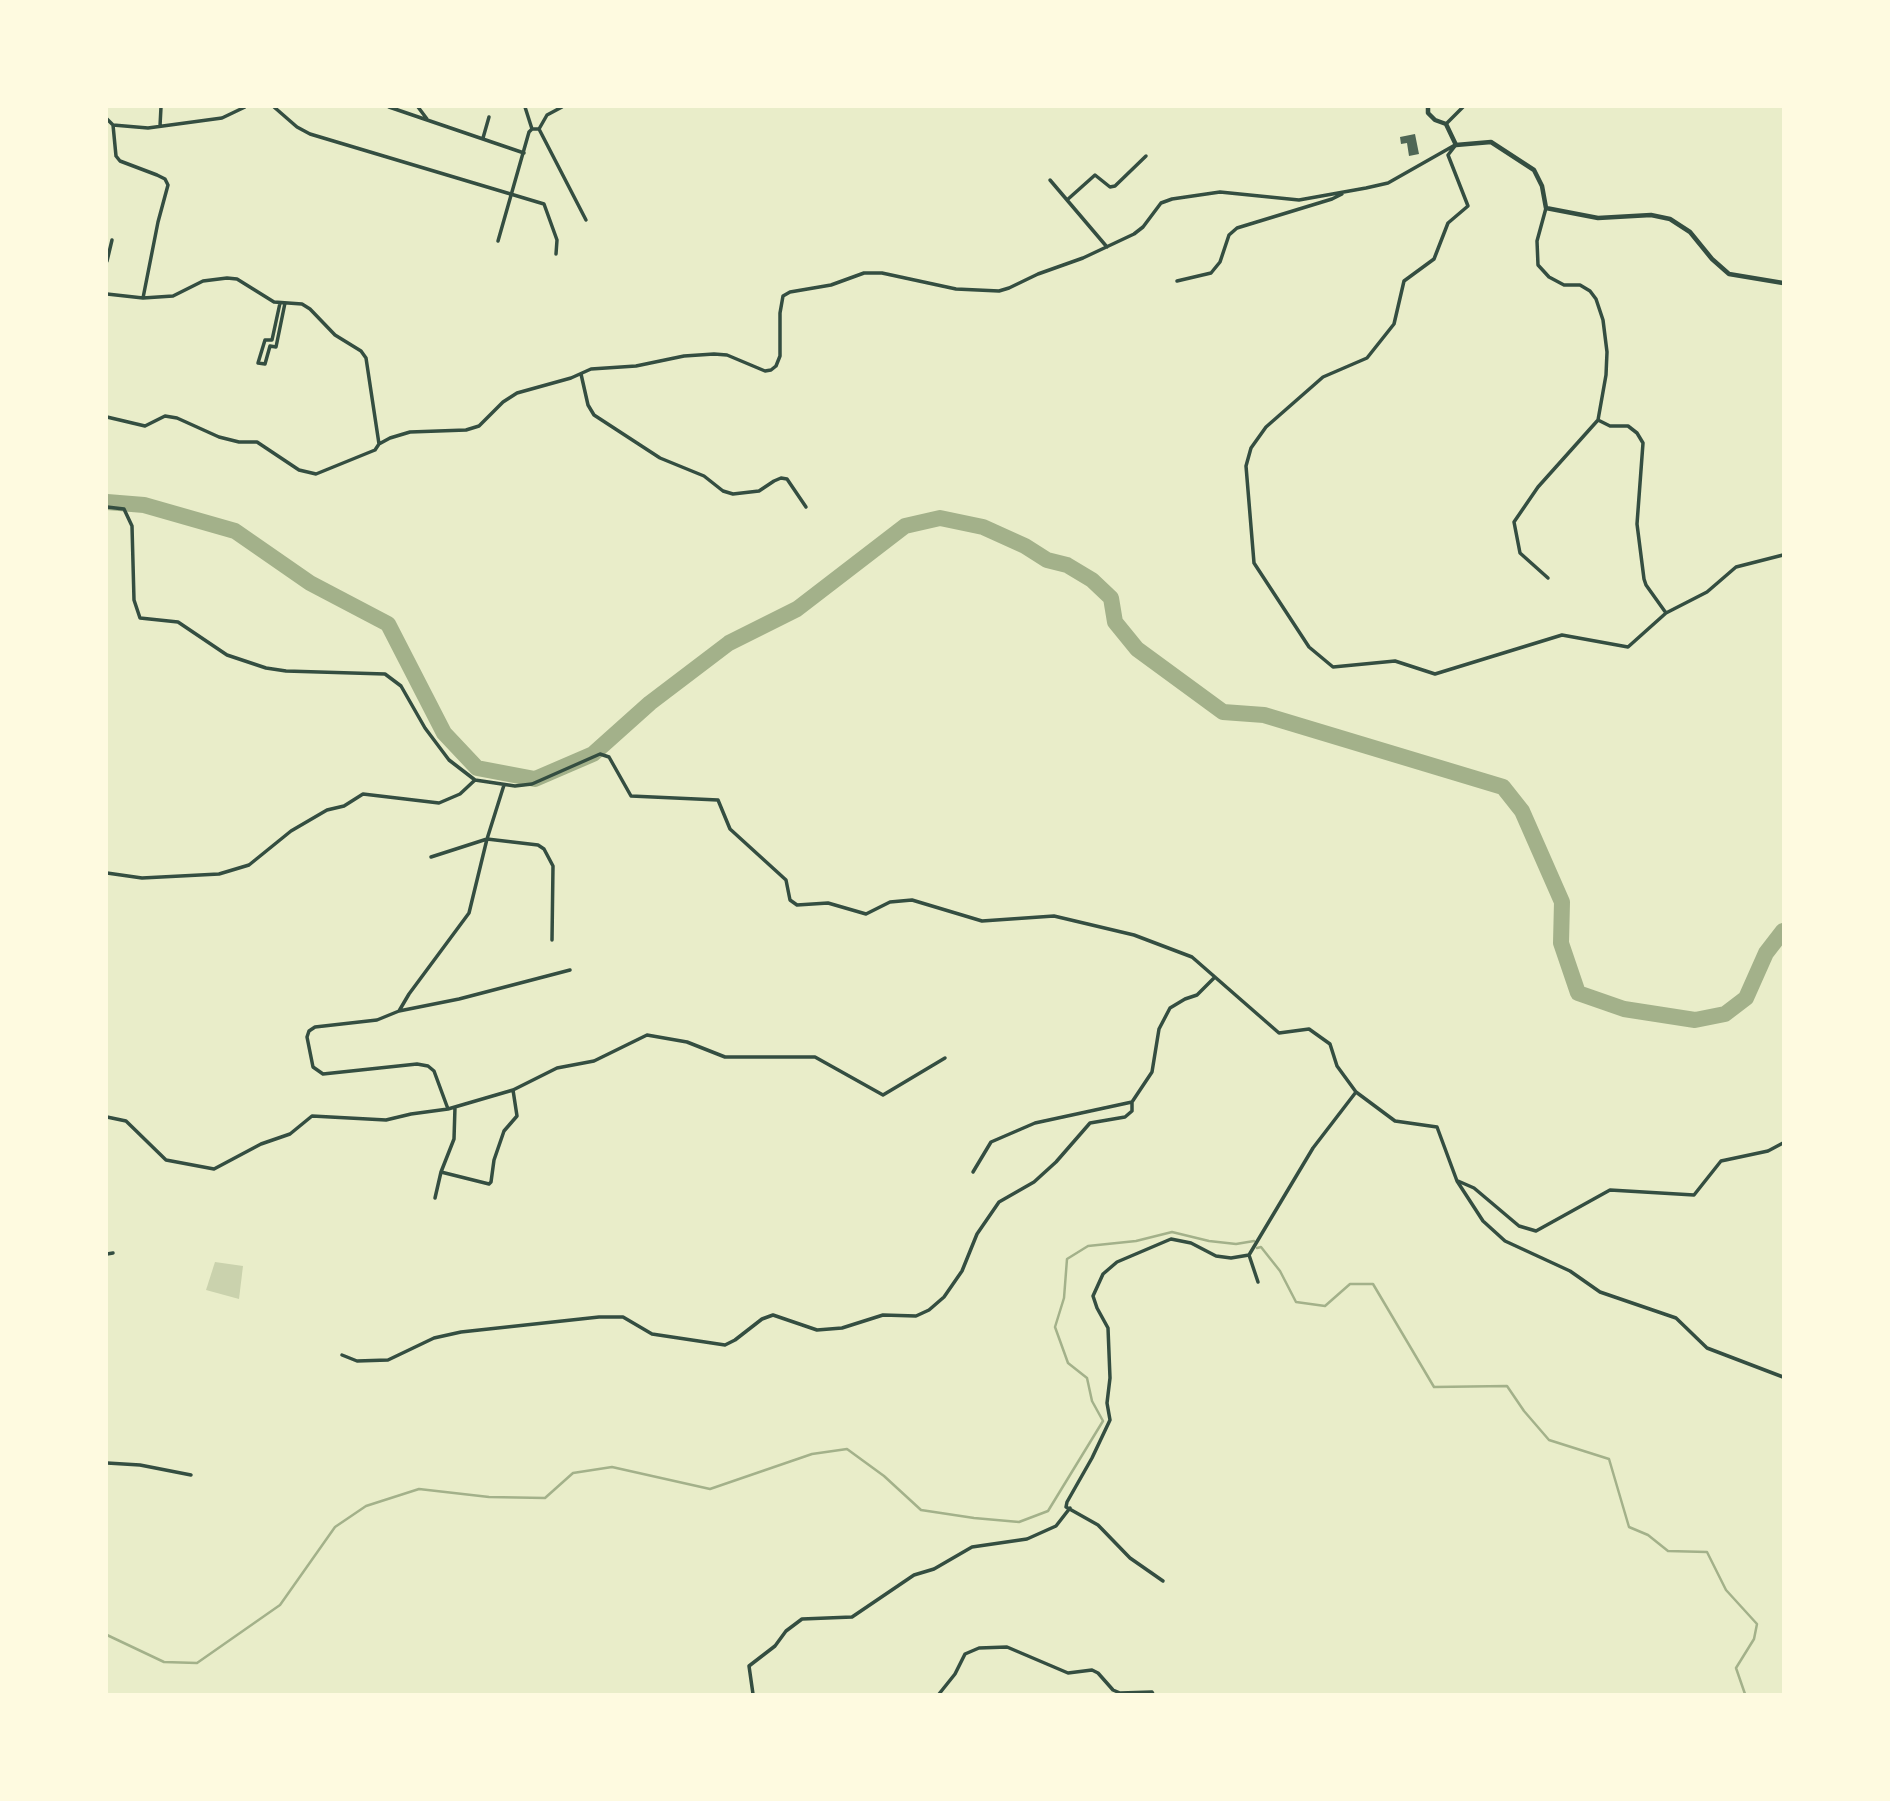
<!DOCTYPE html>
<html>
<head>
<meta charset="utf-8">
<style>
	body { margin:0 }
	#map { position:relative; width:1890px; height:1801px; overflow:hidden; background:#e9edc9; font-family:Jost,sans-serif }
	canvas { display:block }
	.frame { position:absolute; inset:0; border:108px solid #fefae0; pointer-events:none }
</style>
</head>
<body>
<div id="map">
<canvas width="1890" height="1801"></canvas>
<div class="frame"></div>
</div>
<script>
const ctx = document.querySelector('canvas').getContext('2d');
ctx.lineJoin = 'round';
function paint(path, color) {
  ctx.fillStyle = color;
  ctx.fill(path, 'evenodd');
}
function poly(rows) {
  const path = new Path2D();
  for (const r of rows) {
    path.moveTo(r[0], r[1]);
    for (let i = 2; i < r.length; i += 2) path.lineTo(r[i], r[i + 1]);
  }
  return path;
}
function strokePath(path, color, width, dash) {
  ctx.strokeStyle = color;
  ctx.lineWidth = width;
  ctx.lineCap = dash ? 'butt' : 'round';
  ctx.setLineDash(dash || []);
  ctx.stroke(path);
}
const green = poly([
	[215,1262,243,1266,239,1299,206,1290]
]);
const stream = poly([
	[1257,1248,1261,1247,1280,1271,1296,1302,1325,1306,1350,1284,1373,1284,1434,1387,1507,1386,1524,1411,1549,1440,1609,1459,1629,1527,1648,1535,1668,1551,1707,1552,1726,1590,1757,1624,1754,1639,1736,1668,1745,1694],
	[107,1635,164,1662,197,1663,280,1605,335,1527,366,1506,419,1489,489,1497,545,1498,573,1473,612,1467,710,1489,812,1454,847,1449,884,1476,921,1510,974,1518,1019,1522,1048,1511,1103,1421,1092,1401,1087,1378,1068,1363,1055,1327,1064,1298,1067,1259,1088,1246,1136,1241,1172,1232,1209,1241,1236,1244,1254,1241]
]);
const river = poly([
	[107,502,144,505,235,531,310,583,388,624,444,733,477,768,535,779,593,754,650,703,729,643,797,609,905,526,940,518,983,527,1025,546,1047,560,1067,565,1092,580,1111,598,1115,622,1137,649,1223,712,1264,715,1503,787,1522,811,1562,902,1561,943,1578,993,1624,1009,1695,1020,1725,1014,1746,998,1766,953,1783,931]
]);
const building = poly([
	[1415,134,1419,154,1409,156,1407,143,1401,144,1400,137]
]);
const minor = poly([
	[274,107,297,127,310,134,544,204,557,240,556,254],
	[389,107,524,153],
	[418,107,427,119],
	[525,107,532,129],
	[107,119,113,125,148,128,222,118,245,107],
	[1446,124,1463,107],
	[113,125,116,156,120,161,157,175,165,179,168,185,158,222,143,298],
	[160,126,161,107],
	[539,129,586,220],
	[483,138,489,117],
	[1455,146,1448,155,1468,206,1448,223,1434,259,1404,281,1394,324,1367,358,1323,377,1266,427,1251,448,1246,466,1254,563,1309,647,1333,667,1395,661,1435,674,1562,635,1628,647,1666,613,1707,592,1736,567,1783,555],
	[1050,180,1107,247],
	[1067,200,1095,175,1110,187,1115,186,1146,156],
	[1546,208,1537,241,1538,265,1549,277,1564,285,1580,285,1590,291,1596,299,1603,320,1607,352,1606,375,1598,420,1538,487,1514,522,1520,553,1548,578],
	[498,241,529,132,532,129,539,129,547,115,562,107],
	[107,261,112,240],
	[1177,281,1211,273,1220,262,1229,235,1237,228,1332,199,1342,194],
	[107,294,143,298,173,296,203,281,227,278,237,279,274,302,302,304,310,309,335,335,361,351,366,358,379,444],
	[280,303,272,340,265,340,258,363,265,364,270,346,276,347,285,303],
	[581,374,588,405,594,415,660,458,704,476,723,491,733,494,759,491,774,481,781,478,787,479,806,507],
	[107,417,145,426,165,416,177,418,219,437,239,442,257,442,299,470,316,474,375,450,379,444,390,438,410,432,466,430,479,426,503,402,517,393,571,378,591,369,636,366,684,356,714,354,727,355,765,371,771,370,776,366,780,356,780,313,783,296,790,292,831,285,864,273,882,273,956,289,999,291,1009,288,1038,274,1083,258,1134,234,1143,227,1161,203,1172,199,1220,192,1299,200,1366,188,1388,183,1455,145],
	[1598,420,1610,426,1628,426,1637,433,1643,443,1637,524,1644,579,1646,585,1666,613],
	[107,507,124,509,132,526,134,600,140,618,178,622,227,655,266,668,286,671,385,674,401,686,425,728,449,760,475,780,515,786,532,784,600,754,609,757,631,796,718,800,730,829,786,880,790,900,797,905,828,903,866,914,890,902,912,900,982,921,1054,916,1134,935,1192,957,1279,1033,1309,1029,1330,1044,1337,1066,1356,1092,1395,1121,1437,1127,1457,1181,1483,1221,1505,1241,1570,1271,1600,1292,1676,1318,1707,1348,1783,1377],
	[431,857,487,839,538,845,544,849,553,866,552,940],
	[107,873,142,878,219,874,249,865,291,831,327,810,344,806,363,794,439,803,460,794,475,780],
	[399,1011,409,994,469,913,487,839,504,785],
	[448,1109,434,1071,428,1066,417,1064,323,1074,313,1067,307,1037,309,1031,315,1027,377,1020,399,1011,459,999,570,970],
	[107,1117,126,1121,166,1160,214,1169,261,1144,290,1134,312,1116,386,1120,411,1114,448,1109,513,1090,557,1068,594,1061,647,1035,687,1042,725,1057,815,1057,883,1095,945,1058],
	[441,1172,489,1184,491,1182,494,1160,504,1131,517,1116,513,1090],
	[973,1172,991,1142,1035,1123,1132,1102],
	[1458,1181,1474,1188,1519,1226,1536,1231,1610,1190,1694,1195,1721,1161,1768,1151,1783,1143],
	[435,1198,441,1172,454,1139,455,1107],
	[107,1254,113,1253],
	[1258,1282,1249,1255,1313,1148,1356,1092],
	[342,1355,357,1361,388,1360,434,1338,461,1332,599,1317,623,1317,652,1334,725,1345,735,1340,762,1319,773,1315,817,1330,842,1328,883,1315,916,1316,929,1310,944,1297,962,1271,977,1234,999,1202,1034,1182,1056,1162,1090,1123,1125,1117,1132,1111,1132,1102,1152,1072,1159,1029,1170,1008,1185,999,1197,995,1215,977],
	[107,1463,140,1465,191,1475],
	[1163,1581,1130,1558,1098,1525,1066,1507,1067,1502,1092,1458,1110,1420,1107,1403,1110,1378,1108,1328,1097,1308,1093,1296,1103,1274,1117,1262,1171,1239,1191,1243,1216,1256,1231,1258,1249,1255],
	[753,1694,749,1666,775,1646,786,1631,802,1619,852,1617,914,1575,934,1569,972,1547,1027,1539,1056,1526,1070,1508],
	[939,1694,955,1674,965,1654,979,1648,1007,1647,1068,1673,1092,1670,1098,1673,1113,1690,1120,1693,1152,1692,1153,1694]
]);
const tertiary = poly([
	[1428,107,1428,113,1435,120,1446,124,1456,145,1491,142,1534,170,1542,186,1546,208,1598,218,1651,215,1670,219,1690,232,1712,259,1729,274,1783,283]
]);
paint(green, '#cad2ad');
strokePath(stream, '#a3b18a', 2.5);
strokePath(river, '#a3b18a', 16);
paint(building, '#4f6655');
strokePath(minor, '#344e41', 3.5);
strokePath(tertiary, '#344e41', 4.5);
</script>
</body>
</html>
